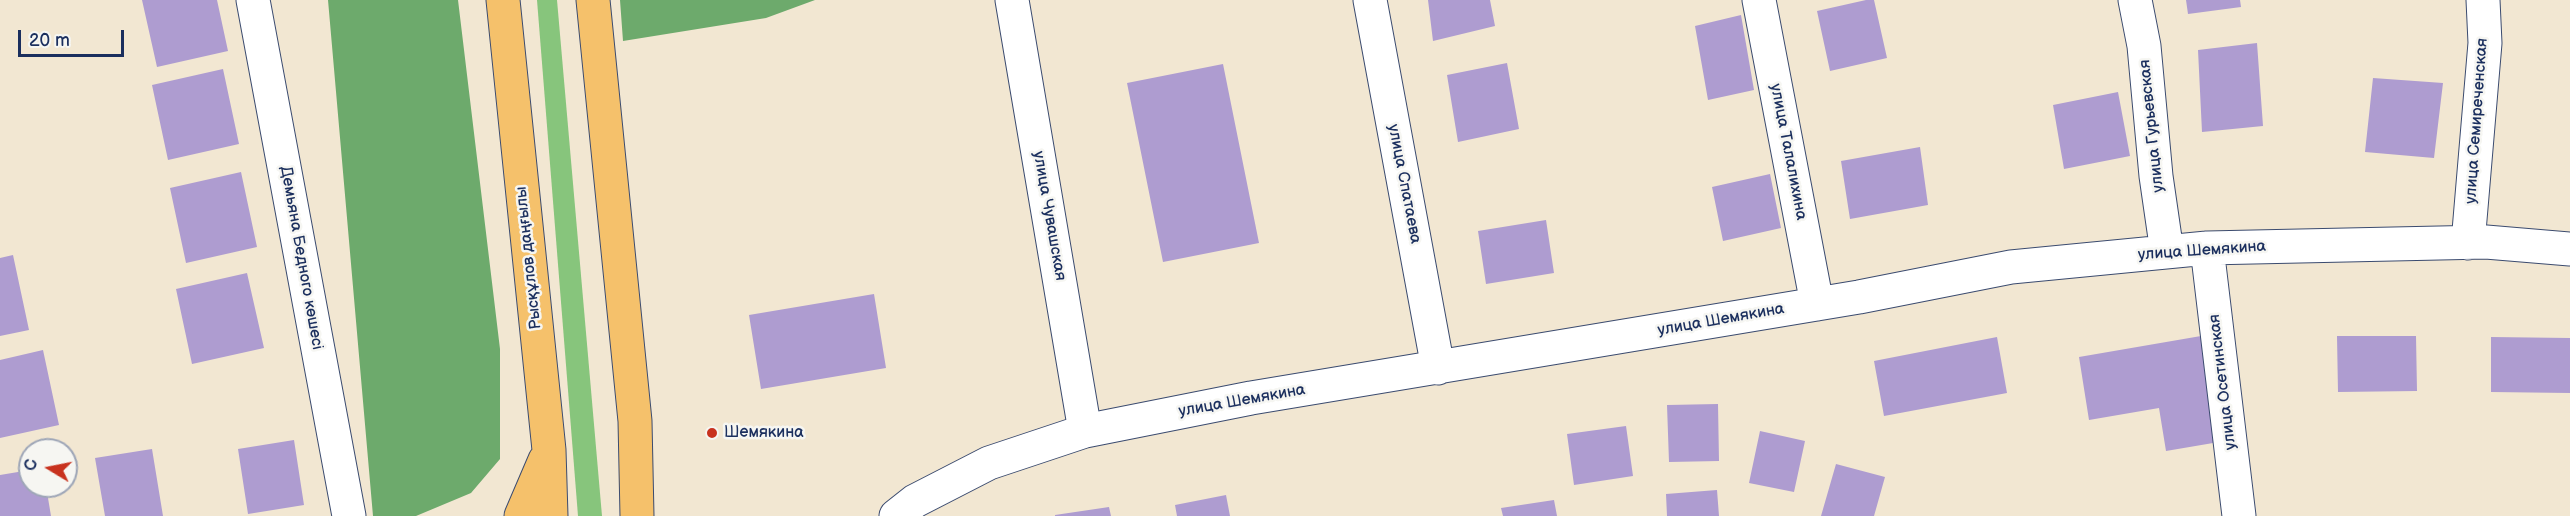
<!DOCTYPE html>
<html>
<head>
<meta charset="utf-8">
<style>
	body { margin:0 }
	#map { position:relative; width:2570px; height:516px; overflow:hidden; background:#f2e7d2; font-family:"Balsamiq Sans",sans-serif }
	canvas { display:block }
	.north { position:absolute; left:18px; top:438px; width:60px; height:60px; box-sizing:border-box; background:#f6f6f2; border:2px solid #9ea6b7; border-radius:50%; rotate:280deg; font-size:16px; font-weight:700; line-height:24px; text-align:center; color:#1b2f5e }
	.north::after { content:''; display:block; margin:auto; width:21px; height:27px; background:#c8321e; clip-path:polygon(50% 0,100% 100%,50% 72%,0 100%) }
	.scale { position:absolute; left:18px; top:30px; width:106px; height:27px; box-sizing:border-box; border:3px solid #1b2f5e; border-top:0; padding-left:8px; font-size:18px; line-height:21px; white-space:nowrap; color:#1b2f5e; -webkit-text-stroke:4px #f6f6f2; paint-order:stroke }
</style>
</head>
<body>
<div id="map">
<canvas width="2570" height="516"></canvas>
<div class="north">С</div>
<div class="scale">20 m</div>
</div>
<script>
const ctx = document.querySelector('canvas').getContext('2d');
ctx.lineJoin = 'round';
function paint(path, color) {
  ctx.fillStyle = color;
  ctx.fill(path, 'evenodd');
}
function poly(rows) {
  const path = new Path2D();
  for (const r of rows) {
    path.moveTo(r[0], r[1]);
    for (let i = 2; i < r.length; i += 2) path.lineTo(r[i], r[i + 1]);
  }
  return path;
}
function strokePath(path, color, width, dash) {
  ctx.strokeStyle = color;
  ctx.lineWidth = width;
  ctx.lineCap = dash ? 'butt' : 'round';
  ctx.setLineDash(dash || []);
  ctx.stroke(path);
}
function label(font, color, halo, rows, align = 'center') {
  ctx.font = font + ' "Balsamiq Sans",sans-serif';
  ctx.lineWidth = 5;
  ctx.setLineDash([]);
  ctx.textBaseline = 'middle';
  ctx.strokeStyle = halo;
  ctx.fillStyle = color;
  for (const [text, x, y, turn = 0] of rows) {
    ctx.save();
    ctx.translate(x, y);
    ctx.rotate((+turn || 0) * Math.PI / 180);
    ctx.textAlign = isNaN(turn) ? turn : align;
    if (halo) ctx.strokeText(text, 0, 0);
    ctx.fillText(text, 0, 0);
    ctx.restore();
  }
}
const green = poly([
	[537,0,557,0,602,516,578,516]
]);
const forest = poly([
	[328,0,458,0,500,349,500,459,471,493,416,516,373,516],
	[620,0,815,0,766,18,623,41]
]);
const building = poly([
	[142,0,217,0,228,51,157,67],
	[1428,0,1490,0,1495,26,1433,41],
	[1866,0,1874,0,1887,58,1830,71,1817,11],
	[2186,0,2240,0,2241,7,2188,14],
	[1741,15,1754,90,1708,100,1695,26],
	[2257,43,2263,126,2202,132,2198,50],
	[1507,63,1519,129,1458,142,1447,75],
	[1223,64,1259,243,1163,262,1127,83],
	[223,69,239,144,168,160,152,85],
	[2373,78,2443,83,2434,158,2365,152],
	[2118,92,2130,156,2064,169,2053,105],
	[1920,147,1928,205,1850,219,1841,161],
	[241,172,257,247,186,263,170,188],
	[1770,174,1781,228,1723,241,1712,187],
	[1546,220,1554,273,1486,284,1478,231],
	[13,255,29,330,0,336,0,258],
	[247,273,264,348,192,364,176,289],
	[874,294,886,368,761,389,749,315],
	[2201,336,2219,442,2166,451,2159,408,2089,420,2079,357],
	[2337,336,2416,336,2417,391,2338,392],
	[1997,337,2007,393,1884,416,1874,361],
	[2491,337,2570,338,2570,393,2491,392],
	[43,350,59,425,0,438,0,360],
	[1718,404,1719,461,1669,462,1667,405],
	[1626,426,1633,476,1574,485,1567,434],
	[1760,431,1805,441,1794,492,1749,483],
	[294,440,304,505,248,514,238,449],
	[152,449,163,516,105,516,95,458],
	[1836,464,1885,477,1874,516,1821,516],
	[30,470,30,486,46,486,51,516,0,516,0,475],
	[1717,490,1719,516,1667,516,1666,494],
	[1226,495,1230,516,1177,516,1175,505],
	[1554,500,1557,516,1503,516,1501,508],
	[1109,507,1111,516,1055,516,1055,515]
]);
const minor = poly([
	[253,0,349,516],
	[1012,0,1085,431],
	[1370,0,1438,368],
	[1759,0,1817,304],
	[2135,0,2144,46,2156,176,2167,252],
	[2468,243,2485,43,2483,0],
	[2207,248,2239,516],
	[896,516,915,501,989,463,1085,431,1251,398,1859,297,2011,267,2207,248,2486,242,2570,249]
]);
const major = poly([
	[503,0,549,450,551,516],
	[593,0,635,421,637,516],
	[521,516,545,460]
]);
const markers = [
	[712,433,6,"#c8321e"]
];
const streetNames = [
	["улица Семиреченская",2477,121,-86],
	["улица Гурьевская",2152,126,-96],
	["улица Талалихина",1788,152,79],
	["улица Спатаева",1404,184,79],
	["улица Чувашская",1049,216,80],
	["улица Шемякина",2202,251,-4],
	["Демьяна Бедного көшесі",301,258,80],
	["Рысқұлов даңғылы",529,258,-96],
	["улица Шемякина",1721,320,-10],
	["улица Осетинская",2223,382,-97],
	["улица Шемякина",1242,401,-10]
];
const poiNames = [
	["Шемякина",724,433]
];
paint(green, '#87c57c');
paint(forest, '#6daa6c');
paint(building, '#ae9cd0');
strokePath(minor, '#3b4b6f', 35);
strokePath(major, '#3b4b6f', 35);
strokePath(minor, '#fff', 33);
strokePath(major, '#f5c16b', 33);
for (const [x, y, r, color] of markers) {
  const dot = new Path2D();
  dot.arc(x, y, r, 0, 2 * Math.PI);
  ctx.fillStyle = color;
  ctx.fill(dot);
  strokePath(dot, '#f6f6f2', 2);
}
label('16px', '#1b2f5e', '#f6f6f2', streetNames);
label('16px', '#1b2f5e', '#f6f6f2', poiNames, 'left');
</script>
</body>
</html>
